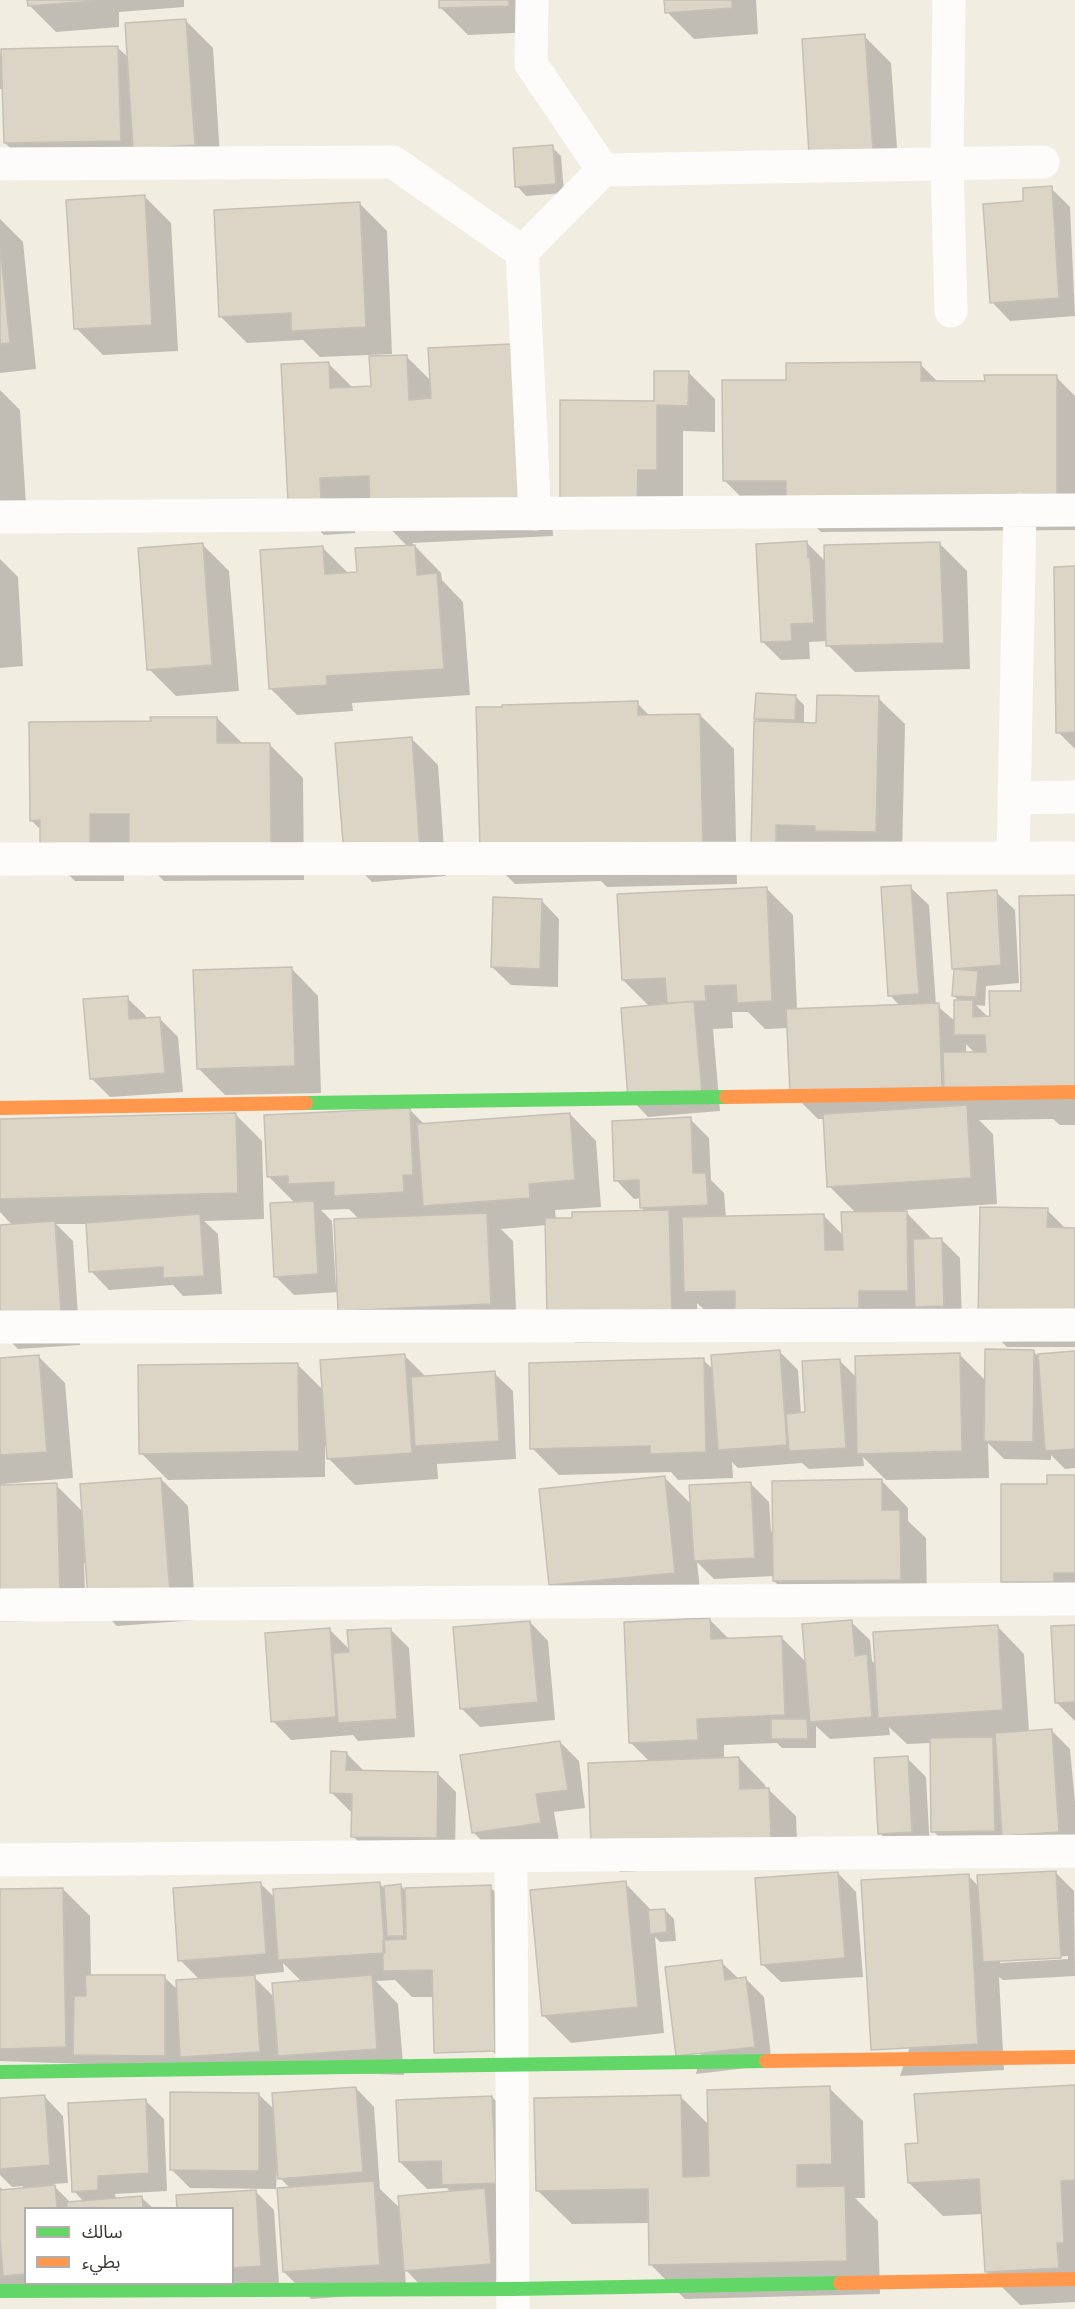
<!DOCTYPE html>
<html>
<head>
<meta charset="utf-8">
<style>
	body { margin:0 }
	#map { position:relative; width:1075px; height:2309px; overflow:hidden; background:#f2ede1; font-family:"Noto Serif","Noto Sans Arabic",serif }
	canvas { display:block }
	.legend { position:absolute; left:24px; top:2207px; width:210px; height:78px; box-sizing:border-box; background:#fff; border:2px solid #b1afac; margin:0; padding:8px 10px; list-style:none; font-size:18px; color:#3b3830 }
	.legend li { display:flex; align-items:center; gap:12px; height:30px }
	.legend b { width:30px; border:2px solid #b1afac }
</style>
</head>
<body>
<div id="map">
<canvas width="1075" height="2309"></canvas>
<ul class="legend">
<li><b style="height:8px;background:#63d668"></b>سالك</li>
<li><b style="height:8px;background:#ff974d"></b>بطيء</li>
</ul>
</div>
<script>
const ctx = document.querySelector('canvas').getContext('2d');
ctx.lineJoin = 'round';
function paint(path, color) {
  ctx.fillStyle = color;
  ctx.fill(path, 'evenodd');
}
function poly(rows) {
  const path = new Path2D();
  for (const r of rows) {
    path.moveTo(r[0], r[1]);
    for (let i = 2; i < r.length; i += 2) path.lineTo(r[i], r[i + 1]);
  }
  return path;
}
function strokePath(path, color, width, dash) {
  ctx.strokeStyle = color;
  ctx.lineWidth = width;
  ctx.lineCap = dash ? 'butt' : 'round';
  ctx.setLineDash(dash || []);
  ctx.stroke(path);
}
const shadow = poly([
	[29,0,184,0,184,7,119,12,119,27,56,32,29,5],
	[440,0,534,0,535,32,468,35,441,8],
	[666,0,756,0,758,34,694,39,667,12],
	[186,21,213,48,221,171,32,169,5,143,4,89,0,89,0,53,3,56,118,48,129,58],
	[864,36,891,63,899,177,838,181],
	[552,147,561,156,564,193,526,196,517,186],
	[1051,188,1070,207,1075,316,1010,321,992,302,1025,203],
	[144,196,171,223,178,351,103,355,76,328],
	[360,204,387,231,392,354,320,357,303,340,247,343,220,316],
	[0,219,23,242,36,369,0,373],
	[406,356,432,382,544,379,553,536,412,543,441,573,442,580,463,602,470,695,352,703,353,711,297,715,270,688,323,548,349,574,358,573,408,547,373,511,354,512,355,533,324,535,290,501,328,363,353,388,372,387],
	[920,364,939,383,987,383,1056,377,1075,396,1075,530,821,532,803,514,758,514,724,480,788,382],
	[688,372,715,399,715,432,683,431,683,496,588,526,656,403],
	[0,390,20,410,26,505,0,506],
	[806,542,826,562,940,544,967,571,970,669,855,672,828,645,828,641,809,642,810,659,781,660,763,642],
	[202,544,229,571,239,691,176,696,149,669],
	[0,559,18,577,23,666,0,668],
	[1075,568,1075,749,1058,732],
	[795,696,804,705,804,724,818,724,878,698,905,724,902,858,753,843,761,723,756,718],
	[637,703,651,717,700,715,734,749,737,884,607,887,601,881,515,884,481,850],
	[217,718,243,744,269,744,303,778,304,880,164,881,131,848,124,848,124,881,75,881,41,848,41,830,31,820,152,723],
	[411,738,438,765,446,876,372,882,345,855],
	[910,887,929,905,936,1005,956,1022,960,1002,953,995,954,968,996,892,1015,910,1019,983,986,986,985,1006,976,1005,989,1018,1022,992,1075,896,1075,1125,1060,1125,1053,1119,979,1120,993,1134,997,1204,904,1210,933,1240,941,1239,960,1258,962,1324,713,1318,697,1303,698,1341,575,1343,549,1316,547,1225,501,1229,513,1241,517,1331,367,1337,339,1292,294,1295,275,1276,295,1203,268,1176,409,1109,425,1125,570,1114,596,1141,601,1207,555,1210,556,1220,645,1212,641,1207,641,1198,634,1199,616,1180,690,1119,709,1138,711,1180,724,1193,726,1217,823,1215,844,1236,856,1213,829,1186,825,1119,818,1119,791,1092,788,1028,765,1029,748,1012,732,1012,733,1028,713,1029,720,1111,648,1117,630,1098,650,1007,623,980,766,888,793,915,797,1010,900,1006,890,995],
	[966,1044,975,1053,966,1053],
	[349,1209,360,1220,339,1286,336,1286,332,1221,321,1210],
	[541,900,559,919,558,987,511,985,492,967],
	[292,969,318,996,321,1093,225,1095,198,1068],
	[127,998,146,1016,146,1020,160,1019,178,1037,183,1092,110,1097,91,1078],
	[235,1114,262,1141,264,1219,204,1221,218,1234,222,1294,183,1296,173,1285,109,1290,91,1271,87,1224,56,1224,73,1241,80,1345,18,1349,0,1331,0,1226,13,1226,0,1212,0,1121],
	[1047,1210,1066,1229,1075,1229,1075,1347,1007,1347,980,1320],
	[1033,1351,1037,1355,1075,1353,1075,1468,1065,1469,1051,1455,1051,1460,1004,1459,988,1443,989,1478,886,1480,863,1457,864,1466,809,1469,802,1463,738,1468,732,1462,733,1478,678,1480,671,1472,559,1475,532,1448,703,1360,714,1370,780,1352,798,1370,801,1414,806,1414,839,1360,857,1378,960,1355,986,1381],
	[404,1355,426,1377,494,1373,513,1391,516,1459,437,1464,438,1479,355,1485,328,1458,327,1446,325,1446,325,1477,168,1480,141,1453,297,1364,324,1391],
	[38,1356,65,1383,73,1478,2,1484,2,1486,56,1485,83,1512,161,1479,188,1506,196,1620,117,1626,90,1599,87,1563,84,1563,86,1619,0,1622,0,1359],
	[1075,1477,1075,1609,1029,1609,1003,1582,1049,1485],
	[665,1478,692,1505,751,1484,769,1502,771,1532,882,1481,908,1508,908,1521,926,1538,927,1606,801,1608,774,1581,774,1576,714,1579,697,1562,701,1599,577,1611,550,1585],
	[710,1620,729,1639,781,1637,806,1662,851,1622,870,1640,872,1661,877,1666,998,1627,1024,1654,1029,1732,1051,1730,1070,1749,1075,1802,1075,1850,952,1850,933,1831,931,1743,907,1744,889,1727,890,1735,830,1739,816,1726,816,1748,782,1748,777,1743,724,1745,724,1759,739,1758,765,1785,766,1790,769,1790,796,1816,798,1864,620,1872,593,1845,650,1762,630,1742],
	[530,1622,548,1641,555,1720,480,1727,461,1708],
	[1075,1627,1075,1721,1056,1702],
	[329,1629,350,1650,390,1629,409,1648,415,1737,358,1741,353,1735,291,1740,273,1721],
	[560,1742,579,1761,585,1808,554,1812,559,1841,492,1851,473,1832],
	[346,1753,365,1772,437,1773,456,1792,455,1856,371,1855,353,1836,353,1811,350,1811,332,1793],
	[907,1758,926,1777,930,1850,898,1852,880,1833],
	[1055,1872,1074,1891,1075,1976,1003,1980,999,1977,1004,2070,900,2076,968,1875,979,1887],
	[1068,1956,1068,1959,1000,1963,1000,1960],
	[838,1873,856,1892,863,1977,781,1982,762,1964],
	[260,1883,275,1898,380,1884,386,1890,401,1886,407,1892,490,1887,517,1914,521,2078,434,1997,412,1997,395,1980,376,1981,398,2004,404,2075,0,2061,0,1891,63,1889,90,1916,91,1977,164,1977,178,1990,200,1980,180,1960],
	[283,1963,302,1982,274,1997,252,1975,284,1972],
	[625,1883,652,1911,665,1910,674,1919,676,1941,660,1942,655,1937,664,2033,571,2043,544,2016],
	[721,1962,739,1979,746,1979,764,1997,772,2065,696,2074],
	[1075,2087,1075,2302,1020,2305,987,2272,983,2214,943,2216,909,2183,919,2144],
	[356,2088,374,2107,380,2189,401,2209,451,2193,447,2188,427,2189,400,2162,492,2097,519,2124,509,2282,424,2289,405,2269,406,2292,311,2299,284,2272,290,2188,280,2178,279,2168,277,2168,276,2189,190,2188,171,2169,258,2094,275,2110],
	[829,2088,863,2121,865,2198,855,2198,878,2221,880,2294,685,2299,651,2265,650,2223,572,2224,538,2191,681,2097,709,2125],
	[45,2097,63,2116,68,2183,52,2184,71,2203,84,2202,74,2191,145,2100,164,2119,167,2191,115,2194,116,2200,142,2198,153,2208,26,2208,26,2284,0,2292,0,2187,4,2191,23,2189,23,2186,12,2187,0,2175,0,2100],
	[256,2192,274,2210,279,2284,232,2284,232,2208,178,2208,178,2196]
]);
const building = poly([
	[27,0,93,0,93,1,28,6,27,0],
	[439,0,509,0,509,6,439,8,439,0],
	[664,0,732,0,732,8,665,13,664,0],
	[186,19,195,145,133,149,125,23,186,19],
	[865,34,873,151,809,155,802,39,865,34],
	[118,46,121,141,4,143,1,49,118,46],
	[553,145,556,184,515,187,513,148,553,145],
	[1052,186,1059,298,990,303,983,204,1023,201,1023,188,1052,186],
	[145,195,152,325,74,329,66,200,145,195],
	[360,202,366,327,291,331,291,313,219,317,214,210,360,202],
	[0,246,10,343,0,344,0,246],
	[511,344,520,503,370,511,369,476,320,478,321,500,288,502,281,364,329,362,330,388,371,386,369,356,407,355,409,400,431,398,428,348,511,344],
	[921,362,921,381,985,381,984,375,1057,375,1057,497,786,499,786,481,723,481,722,380,786,380,786,363,921,362],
	[654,371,689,371,688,406,657,405,657,470,638,470,637,501,560,500,560,400,654,401,654,371],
	[807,541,808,558,810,558,814,623,791,624,792,641,761,642,756,544,807,541],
	[940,542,944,643,826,646,824,545,940,542],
	[203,543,212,665,147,670,138,548,203,543],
	[415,545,417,575,437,573,444,669,326,676,327,685,269,689,260,550,323,546,325,574,357,572,355,548,415,545],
	[1075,566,1075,732,1056,733,1054,567,1075,566],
	[756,693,796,695,795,720,754,719,756,693],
	[817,695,879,696,876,832,815,831,815,826,776,825,776,844,751,844,754,721,816,723,817,695],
	[638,701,638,715,700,714,703,850,480,850,476,707,502,707,502,705,638,701],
	[150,717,217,717,217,743,270,743,271,846,129,848,129,814,90,814,90,848,40,848,40,820,30,821,29,722,151,721,150,717],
	[412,737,420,849,344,855,335,743,412,737],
	[911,885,919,994,888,996,881,887,911,885],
	[767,887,772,1001,737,1003,736,985,705,986,706,1001,667,1003,665,978,622,980,617,894,767,887],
	[997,890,1001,965,952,969,947,893,997,890],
	[1075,895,1075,1091,944,1087,943,1052,986,1052,985,1035,954,1035,954,1000,973,1000,973,1017,990,1016,989,991,1021,991,1019,896,1075,895],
	[493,897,542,899,540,969,491,967,493,897],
	[292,967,295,1066,197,1069,193,970,292,967],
	[954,969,978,971,976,997,952,996,954,969],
	[128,996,129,1019,160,1017,165,1073,90,1079,83,999,128,996],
	[694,1001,702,1093,628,1099,621,1008,694,1001],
	[939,1003,942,1087,790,1093,786,1009,939,1003],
	[967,1105,971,1178,827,1187,823,1114,967,1105],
	[410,1108,413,1175,403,1175,404,1192,334,1196,334,1182,288,1184,288,1176,267,1177,264,1115,410,1108],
	[236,1113,238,1193,0,1199,0,1119,236,1113],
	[570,1113,575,1180,529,1184,530,1198,423,1206,417,1124,570,1113],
	[691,1117,693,1173,706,1173,708,1205,640,1208,639,1180,614,1181,612,1121,691,1117],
	[314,1201,318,1274,274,1277,270,1203,314,1201],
	[980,1207,1048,1208,1047,1227,1075,1228,1075,1321,978,1320,980,1207],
	[669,1210,672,1314,547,1317,545,1218,572,1218,572,1212,669,1210],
	[907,1211,908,1291,859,1291,859,1308,735,1310,735,1291,684,1292,682,1217,824,1214,825,1250,843,1250,841,1212,907,1211],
	[487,1213,491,1304,338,1311,334,1219,487,1213],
	[200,1214,204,1276,163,1278,163,1267,89,1272,86,1223,200,1214],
	[55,1221,62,1327,0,1331,0,1225,55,1221],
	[942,1238,944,1306,915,1307,913,1239,942,1238],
	[985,1349,1034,1350,1033,1442,984,1441,985,1349],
	[780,1350,787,1445,718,1450,711,1355,780,1350],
	[1075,1351,1075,1449,1045,1451,1038,1354,1075,1351],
	[960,1353,962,1451,857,1454,855,1356,960,1353],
	[405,1354,412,1453,327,1459,320,1360,405,1354],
	[39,1355,47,1452,0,1455,0,1358,39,1355],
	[704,1358,706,1452,650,1454,650,1446,530,1449,529,1363,704,1358],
	[840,1359,846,1448,789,1451,786,1414,805,1412,802,1361,840,1359],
	[298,1363,299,1451,139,1454,138,1365,298,1363],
	[495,1371,499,1441,415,1446,411,1377,495,1371],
	[1047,1475,1075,1475,1075,1573,1054,1573,1054,1582,1001,1582,1001,1484,1047,1484,1047,1475],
	[665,1476,675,1573,549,1585,539,1489,665,1476],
	[161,1478,170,1593,88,1600,80,1484,161,1478],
	[882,1479,882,1510,900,1510,901,1580,773,1581,772,1481,882,1479],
	[751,1482,755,1558,694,1561,689,1485,751,1482],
	[57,1483,60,1593,0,1595,0,1485,57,1483],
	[710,1618,711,1639,782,1636,785,1715,697,1719,698,1740,629,1743,624,1622,710,1618],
	[852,1620,855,1656,867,1654,872,1717,810,1722,802,1624,852,1620],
	[530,1621,538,1702,460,1709,453,1627,530,1621],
	[998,1625,1003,1710,878,1718,873,1632,998,1625],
	[1075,1625,1075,1702,1055,1703,1051,1626,1075,1625],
	[330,1628,336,1717,271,1722,265,1633,330,1628],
	[391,1628,397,1719,338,1723,333,1653,349,1652,347,1630,391,1628],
	[771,1719,807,1719,808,1739,771,1739,771,1719],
	[1052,1729,1059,1832,1002,1836,995,1733,1052,1729],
	[993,1737,995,1831,931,1832,930,1738,993,1737],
	[560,1741,568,1790,536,1794,541,1823,472,1833,460,1755,560,1741],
	[331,1751,347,1752,346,1770,438,1772,437,1838,351,1837,352,1794,330,1793,331,1751],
	[908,1756,912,1832,878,1834,874,1758,908,1756],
	[739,1757,740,1789,769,1788,771,1838,591,1846,588,1763,739,1757],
	[1056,1871,1061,1958,983,1962,977,1875,1056,1871],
	[838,1872,845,1958,761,1965,755,1878,838,1872],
	[969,1874,978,2044,871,2050,861,1880,969,1874],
	[626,1881,638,2007,542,2016,530,1890,626,1881],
	[261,1882,266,1954,178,1961,173,1888,261,1882],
	[380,1882,385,1953,278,1960,273,1889,380,1882],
	[401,1884,404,1936,387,1936,384,1886,401,1884],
	[491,1885,495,2051,434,2053,432,1970,383,1971,383,1940,406,1939,405,1888,491,1885],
	[63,1888,66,2047,0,2049,0,1889,63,1888],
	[665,1909,667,1932,650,1934,648,1910,665,1909],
	[722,1960,725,1980,746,1977,755,2047,676,2056,665,1967,722,1960],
	[85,1975,165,1975,165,2056,73,2055,74,1996,86,1996,85,1975],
	[255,1975,260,2052,180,2057,176,1980,255,1975],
	[372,1975,377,2049,278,2056,272,1983,372,1975],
	[1075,2085,1075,2180,1061,2181,1064,2243,1057,2243,1059,2268,985,2272,979,2179,908,2183,905,2144,918,2143,914,2094,1075,2085],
	[830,2086,832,2164,797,2165,797,2187,845,2186,847,2261,649,2265,648,2189,536,2191,534,2098,681,2095,683,2177,709,2176,707,2090,830,2086],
	[356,2087,363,2172,278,2179,272,2093,356,2087],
	[170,2092,259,2093,259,2171,170,2170,170,2092],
	[45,2095,50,2165,0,2169,0,2098,45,2095],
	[492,2096,496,2183,442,2185,441,2161,399,2162,396,2100,492,2096],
	[146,2099,149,2173,98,2176,98,2190,72,2192,68,2103,146,2099],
	[374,2181,380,2265,283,2272,277,2188,374,2181],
	[55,2185,57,2208,26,2208,26,2274,3,2276,0,2237,0,2190,55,2185],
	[485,2188,491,2264,404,2271,398,2196,485,2188],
	[256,2190,261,2266,232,2268,232,2208,177,2208,176,2195,256,2190],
	[142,2196,143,2208,67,2208,67,2202,142,2196]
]);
const street = poly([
	[532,0,531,64,603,170,522,252,535,514],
	[949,0,947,164,951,311],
	[0,164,393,162,522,252],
	[603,170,1043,162],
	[0,517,1075,510],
	[1014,798,1075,797],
	[1013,858,1020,510],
	[0,859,1075,858],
	[0,1327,1075,1325],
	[0,1605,1075,1599],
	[511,1857,513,2309],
	[0,1860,1075,1851]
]);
const fast = poly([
	[306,1103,726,1097],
	[0,2072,766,2061],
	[0,2291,513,2289,840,2283]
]);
const slow = poly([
	[726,1097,1075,1092],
	[0,1108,306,1103],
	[766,2061,1075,2057],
	[840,2283,1075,2279]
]);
paint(shadow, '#0003');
paint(building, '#dcd5c6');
strokePath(building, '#c4c0b7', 1.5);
strokePath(street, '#fdfcfa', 33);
strokePath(fast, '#63d668', 14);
strokePath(slow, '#ff974d', 14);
</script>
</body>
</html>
